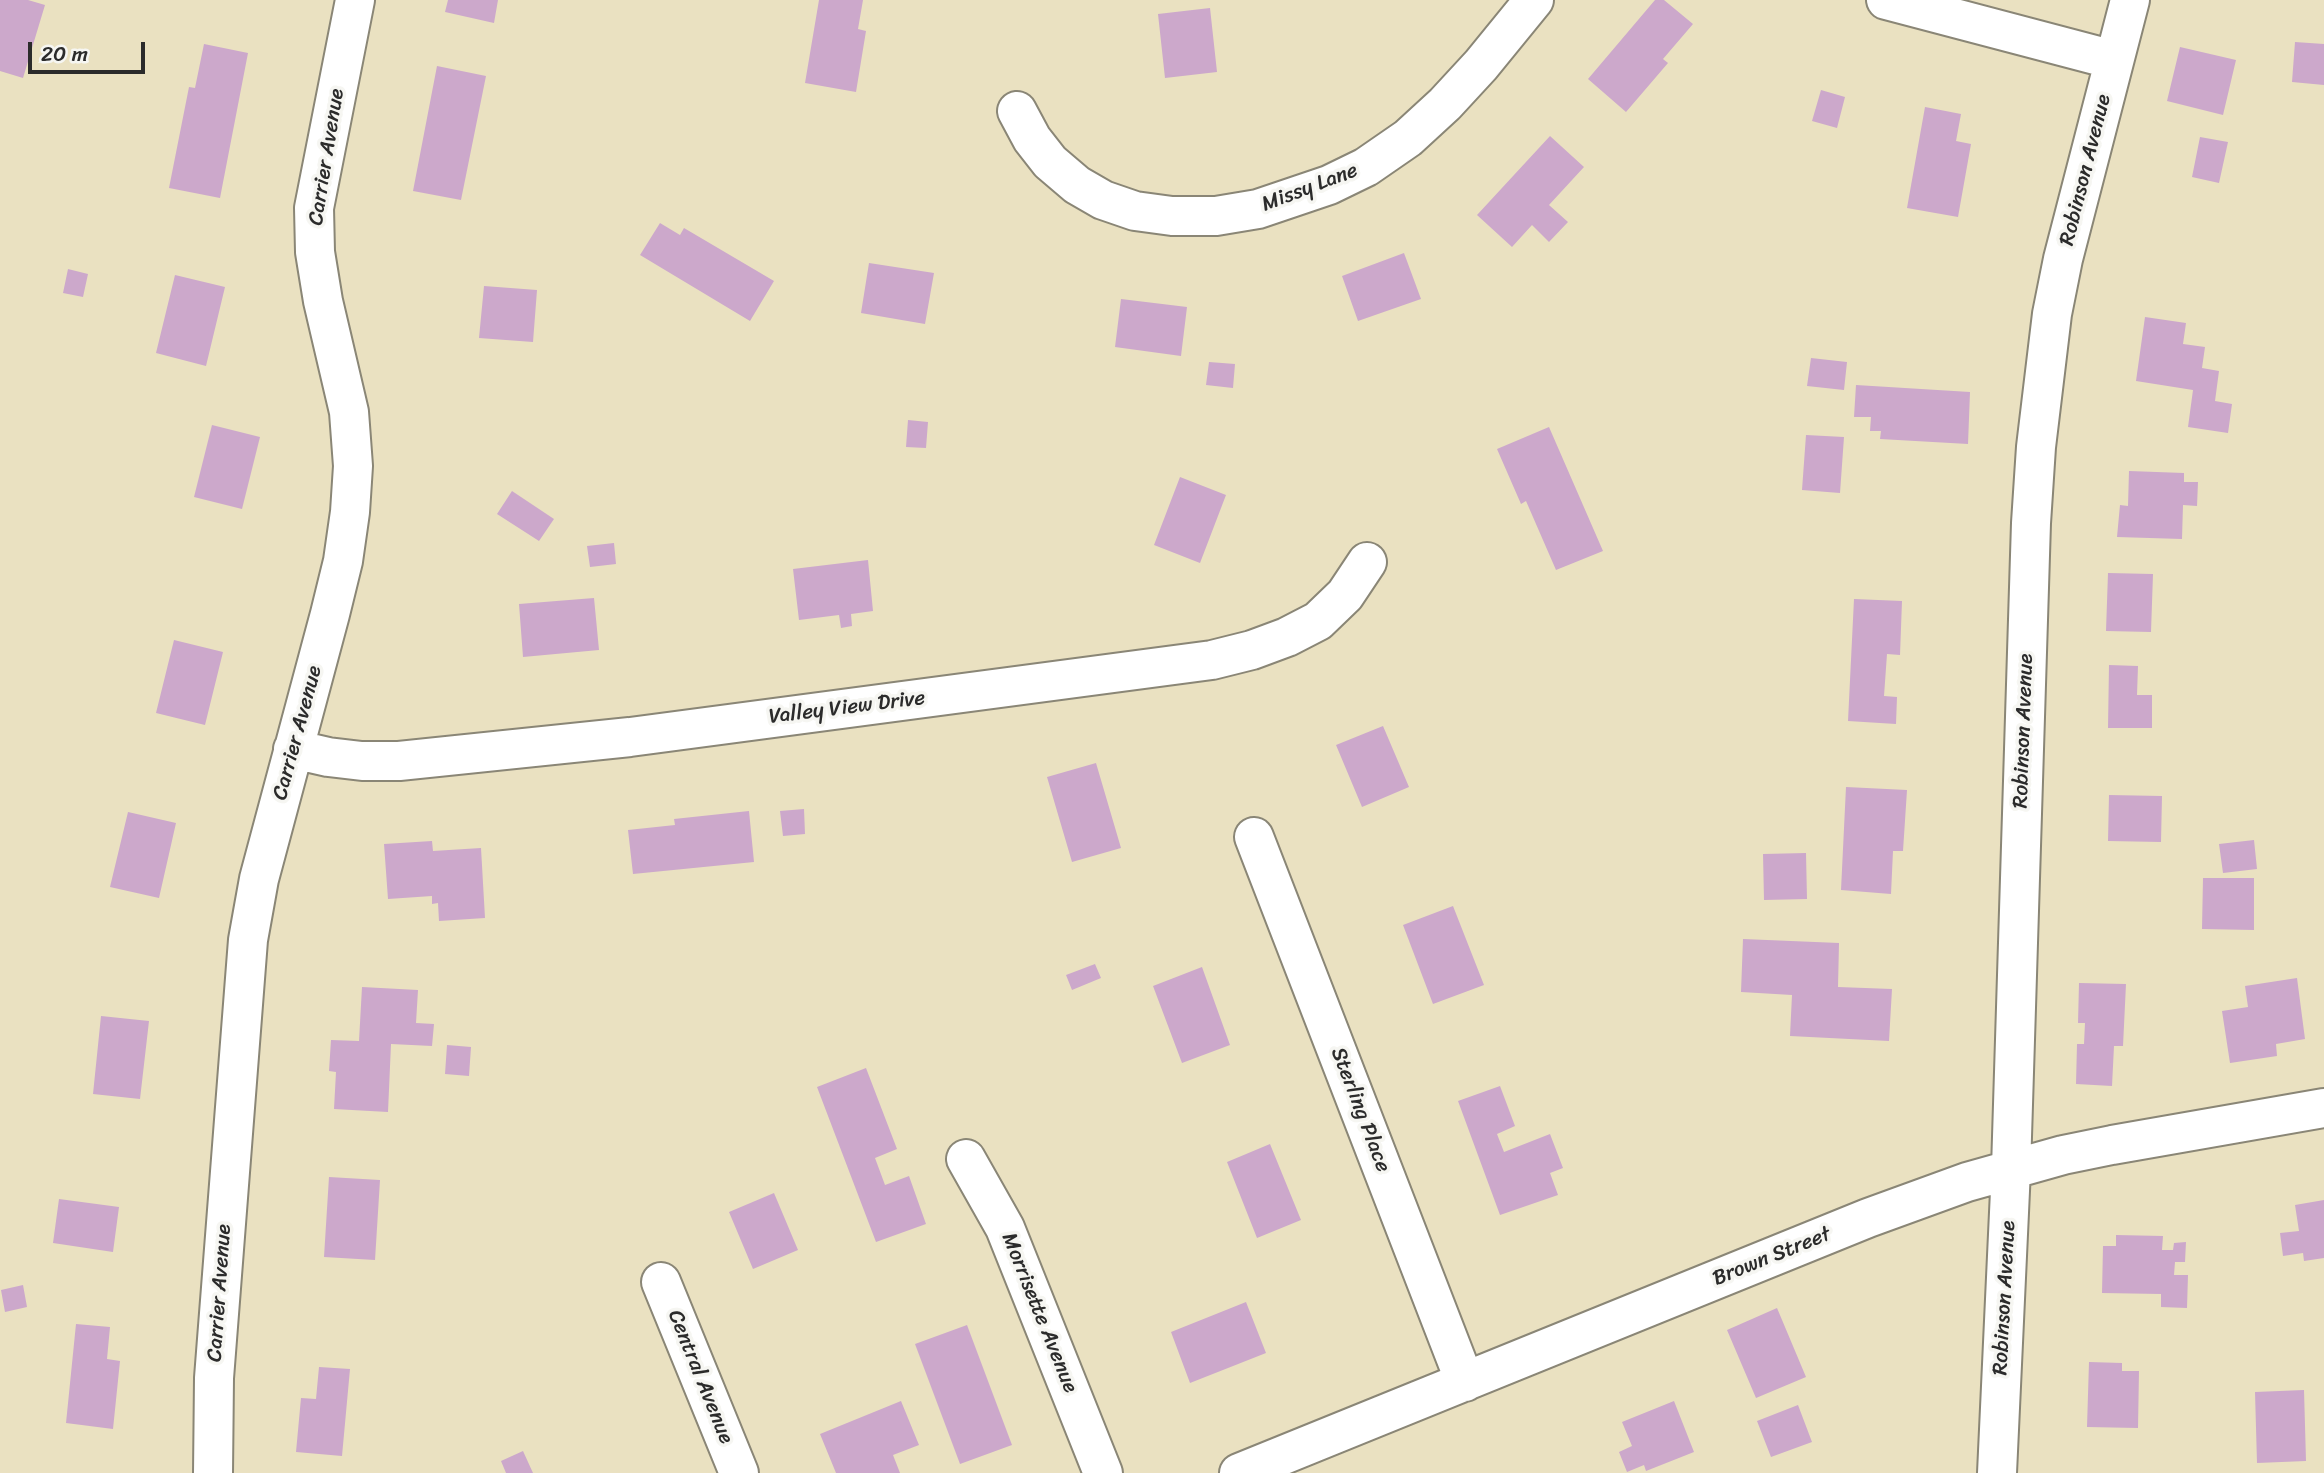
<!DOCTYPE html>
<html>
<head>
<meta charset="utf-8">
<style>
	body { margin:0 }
	#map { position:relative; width:2324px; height:1473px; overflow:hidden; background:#eae1c1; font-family:Sriracha,sans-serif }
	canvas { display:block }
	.scale { position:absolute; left:28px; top:42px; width:117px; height:32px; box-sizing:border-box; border:4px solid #2b2b2b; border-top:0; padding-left:9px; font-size:21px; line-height:24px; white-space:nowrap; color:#2b2b2b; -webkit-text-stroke:5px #f6f6f2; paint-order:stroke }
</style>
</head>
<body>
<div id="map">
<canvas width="2324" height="1473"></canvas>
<div class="scale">20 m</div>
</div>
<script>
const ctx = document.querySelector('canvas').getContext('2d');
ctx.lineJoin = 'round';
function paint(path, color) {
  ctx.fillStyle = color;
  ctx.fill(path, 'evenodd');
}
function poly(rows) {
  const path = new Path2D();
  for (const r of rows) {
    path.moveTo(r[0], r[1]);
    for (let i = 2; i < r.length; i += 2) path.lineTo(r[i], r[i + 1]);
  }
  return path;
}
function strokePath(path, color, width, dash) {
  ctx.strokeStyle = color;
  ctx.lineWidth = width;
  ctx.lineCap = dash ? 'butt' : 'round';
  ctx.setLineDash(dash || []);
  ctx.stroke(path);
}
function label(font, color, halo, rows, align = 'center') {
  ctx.font = font + ' Sriracha,sans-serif';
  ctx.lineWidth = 7;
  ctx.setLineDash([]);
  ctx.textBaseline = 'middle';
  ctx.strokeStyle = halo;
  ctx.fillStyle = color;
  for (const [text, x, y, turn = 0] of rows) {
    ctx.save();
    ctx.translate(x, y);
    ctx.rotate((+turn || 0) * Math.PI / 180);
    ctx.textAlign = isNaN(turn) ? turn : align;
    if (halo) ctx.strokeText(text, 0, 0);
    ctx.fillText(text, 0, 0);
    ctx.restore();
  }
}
const building = poly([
	[0,0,28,0,45,5,23,78,0,71],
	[448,0,498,0,494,23,445,12],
	[819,0,863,0,858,29,866,31,856,92,805,83],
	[1655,0,1664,0,1693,24,1663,59,1668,63,1626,112,1588,79],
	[1210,8,1217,72,1165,78,1158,14],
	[2295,42,2324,44,2324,85,2292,82],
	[204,44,248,53,220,198,169,188,189,87,195,88],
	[2180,47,2236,60,2223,115,2167,101],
	[437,66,486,76,461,200,413,191],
	[1821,90,1845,97,1837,128,1812,121],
	[1925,107,1961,114,1956,141,1971,144,1958,217,1907,208],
	[1550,136,1584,167,1549,205,1568,222,1549,242,1532,225,1512,247,1477,215],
	[2200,137,2228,142,2219,183,2192,177],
	[660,223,680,235,684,228,774,281,750,321,640,255],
	[1404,253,1421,299,1358,321,1342,276],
	[869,263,934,273,925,324,861,313],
	[68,269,88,274,83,297,63,293],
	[175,275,225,287,206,366,156,353],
	[484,286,537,290,533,342,479,338],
	[1121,299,1187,307,1181,356,1115,347],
	[2145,317,2186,323,2183,344,2205,347,2202,368,2219,371,2215,401,2232,404,2228,433,2188,427,2193,390,2136,381],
	[1811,358,1847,362,1844,390,1807,386],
	[1209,362,1235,364,1233,388,1206,385],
	[1856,385,1970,392,1968,444,1880,439,1881,431,1870,431,1871,417,1854,417],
	[908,420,928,422,926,448,906,447],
	[212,425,260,437,242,509,194,497],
	[1549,427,1603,551,1556,570,1526,501,1521,504,1497,449],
	[1806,435,1844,437,1840,493,1802,490],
	[2129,471,2184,473,2184,482,2198,482,2197,506,2183,505,2182,539,2117,537,2120,505,2128,506],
	[1180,477,1226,495,1200,563,1154,545],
	[512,491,554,519,539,541,497,514],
	[614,543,616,564,590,567,587,546],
	[868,560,873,611,851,614,852,626,841,628,839,615,799,620,793,569],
	[2108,573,2153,574,2151,632,2106,631],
	[594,598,599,650,523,657,519,604],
	[1854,599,1902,601,1900,655,1887,654,1884,696,1897,697,1896,724,1848,721],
	[174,640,223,652,205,725,156,713],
	[2109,665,2138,666,2137,695,2152,695,2152,728,2108,728],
	[1383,726,1409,787,1362,807,1336,745],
	[1096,763,1121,848,1072,862,1047,777],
	[1846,787,1907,790,1903,851,1893,851,1891,894,1841,890],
	[2109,795,2162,796,2161,842,2108,841],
	[804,809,805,834,783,836,780,811],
	[749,811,754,862,633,874,628,830,675,825,674,819],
	[128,812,176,823,159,898,110,887],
	[2254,840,2257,869,2223,873,2219,844],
	[432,841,433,851,481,848,485,918,439,921,438,903,432,904,432,896,388,899,384,844],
	[1806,853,1807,899,1764,900,1763,854],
	[2203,878,2254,878,2254,930,2202,929],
	[1453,906,1484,985,1433,1004,1403,925],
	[1743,939,1839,943,1838,987,1892,989,1889,1041,1790,1036,1792,995,1741,992],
	[1095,964,1101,978,1072,990,1066,975],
	[1202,967,1230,1045,1182,1063,1153,986],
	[2297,978,2305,1039,2276,1044,2277,1056,2230,1063,2222,1011,2248,1007,2245,986],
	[2079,983,2126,984,2123,1046,2114,1046,2112,1086,2076,1084,2077,1044,2084,1044,2085,1023,2078,1023],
	[362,987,418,990,416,1023,434,1024,432,1046,391,1044,388,1112,334,1109,336,1072,329,1071,331,1040,359,1041],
	[101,1016,149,1021,140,1099,93,1094],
	[447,1045,471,1047,469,1076,445,1074],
	[866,1068,897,1149,875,1158,885,1185,909,1176,926,1224,876,1242,817,1087],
	[1500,1086,1515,1126,1497,1134,1504,1152,1550,1134,1563,1168,1550,1173,1558,1195,1500,1215,1458,1101],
	[1270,1144,1301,1220,1257,1238,1227,1162],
	[329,1177,380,1180,375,1260,324,1257],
	[774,1193,798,1250,753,1269,729,1212],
	[59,1199,119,1207,113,1252,53,1243],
	[2324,1200,2324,1258,2304,1261,2303,1253,2283,1256,2280,1233,2299,1231,2295,1205],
	[2116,1235,2163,1236,2162,1250,2173,1250,2174,1243,2186,1242,2185,1262,2175,1262,2174,1275,2188,1275,2187,1308,2161,1307,2161,1294,2102,1293,2103,1246,2116,1246],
	[23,1285,27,1307,5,1312,1,1290],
	[1246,1302,1266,1353,1190,1383,1171,1332],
	[1777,1308,1806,1377,1756,1398,1727,1330],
	[76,1324,110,1327,107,1359,120,1361,113,1429,66,1423],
	[967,1325,1012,1445,960,1464,915,1344],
	[2089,1362,2122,1363,2122,1371,2139,1371,2138,1428,2087,1427],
	[319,1367,350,1369,342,1456,296,1452,301,1398,316,1399],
	[2304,1390,2306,1461,2257,1463,2255,1392],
	[901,1401,919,1445,893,1455,900,1473,836,1473,820,1434],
	[1674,1401,1694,1452,1646,1471,1644,1465,1627,1472,1619,1452,1632,1446,1622,1422],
	[1798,1405,1812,1442,1771,1457,1757,1421],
	[523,1451,533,1473,506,1473,501,1461]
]);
const minor = poly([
	[1886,0,2114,60],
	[1017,111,1032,139,1050,162,1077,185,1103,200,1135,211,1172,216,1216,216,1258,209,1329,185,1366,167,1408,138,1445,104,1481,65,1534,0],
	[293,749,328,757,362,761,399,761,630,737,1212,660,1252,650,1287,637,1318,621,1345,595,1367,562],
	[1254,837,1465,1382],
	[966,1159,1005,1228,1103,1473],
	[661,1282,739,1473],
	[213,1473,214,1378,248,940,259,879,330,614,343,561,350,512,353,466,349,412,323,301,315,252,314,208,355,0],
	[1239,1473,1868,1218,1967,1182,2063,1155,2112,1145,2324,1108],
	[1997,1473,2011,1169,2031,523,2036,447,2052,314,2063,259,2130,0]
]);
const streetNames = [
	["Carrier Avenue",327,157,-81],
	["Robinson Avenue",2086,170,-76],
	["Missy Lane",1310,188,-21],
	["Valley View Drive",847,708,-7],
	["Robinson Avenue",2024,731,-88],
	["Carrier Avenue",298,733,-75],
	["Sterling Place",1360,1110,69],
	["Brown Street",1772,1257,-22],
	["Carrier Avenue",220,1293,-86],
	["Robinson Avenue",2005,1298,-87],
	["Morrisette Avenue",1039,1313,68],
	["Central Avenue",700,1377,68]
];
paint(building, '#cca8cb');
strokePath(minor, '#8a8676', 42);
strokePath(minor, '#fff', 38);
label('21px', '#2b2b2b', '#f6f6f2', streetNames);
</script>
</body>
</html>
